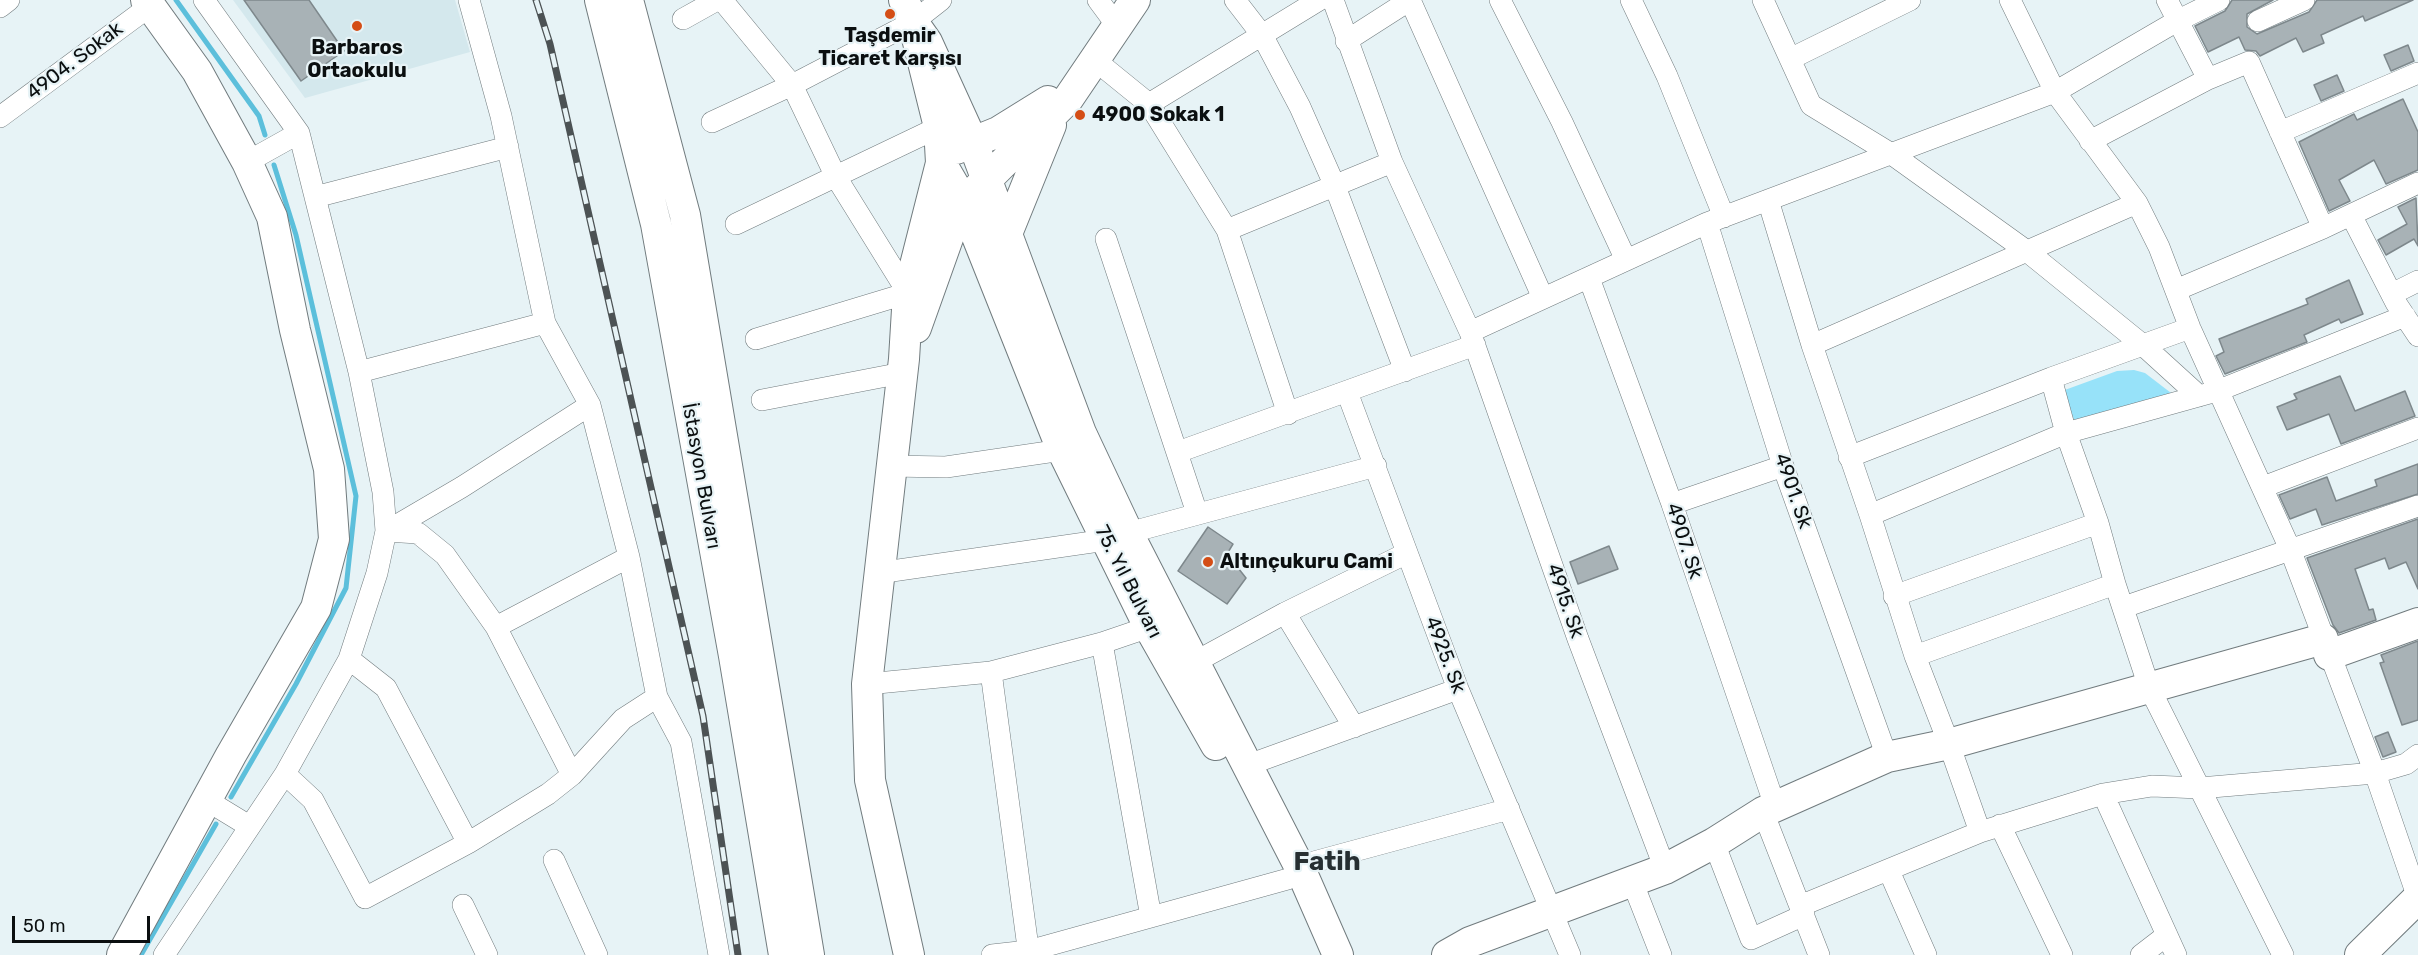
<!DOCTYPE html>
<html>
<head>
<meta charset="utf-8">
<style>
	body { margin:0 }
	#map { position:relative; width:2418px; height:955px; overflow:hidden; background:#e7f3f6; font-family:Rubik,sans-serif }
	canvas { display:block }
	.scale { position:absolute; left:12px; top:916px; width:138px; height:27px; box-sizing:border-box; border:3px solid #0b0f10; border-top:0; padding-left:8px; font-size:18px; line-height:21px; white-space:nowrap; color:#0b0f10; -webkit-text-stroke:4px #e7f3f6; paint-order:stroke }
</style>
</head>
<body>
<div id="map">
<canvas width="2418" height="955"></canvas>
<div class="scale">50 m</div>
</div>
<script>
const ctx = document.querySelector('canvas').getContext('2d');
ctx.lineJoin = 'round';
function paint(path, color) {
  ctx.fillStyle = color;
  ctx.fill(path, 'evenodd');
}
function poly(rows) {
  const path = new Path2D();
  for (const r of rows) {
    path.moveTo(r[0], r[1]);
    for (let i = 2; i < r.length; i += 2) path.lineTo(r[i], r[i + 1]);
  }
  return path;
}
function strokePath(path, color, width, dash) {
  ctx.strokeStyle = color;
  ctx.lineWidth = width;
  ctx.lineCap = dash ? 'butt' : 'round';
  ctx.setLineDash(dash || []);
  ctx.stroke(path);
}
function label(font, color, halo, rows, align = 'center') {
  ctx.font = font + ' Rubik,sans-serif';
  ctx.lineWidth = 4.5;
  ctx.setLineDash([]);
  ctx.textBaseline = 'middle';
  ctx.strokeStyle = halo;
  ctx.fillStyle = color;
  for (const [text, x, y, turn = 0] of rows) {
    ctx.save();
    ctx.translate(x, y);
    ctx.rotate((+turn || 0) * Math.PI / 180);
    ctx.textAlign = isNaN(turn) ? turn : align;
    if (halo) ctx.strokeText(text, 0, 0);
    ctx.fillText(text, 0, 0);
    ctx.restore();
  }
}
const built = poly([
	[233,0,455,0,470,52,305,98]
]);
const green = poly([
	[2134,370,2145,373,2175,396,2076,424,2062,391,2117,371]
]);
const stream = poly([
	[176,0,259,116,265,135],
	[231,797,296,684,346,588,356,496,296,235,274,165],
	[141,955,216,824]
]);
const building = poly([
	[244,0,309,0,344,51,301,81,244,0],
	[2232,0,2273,0,2247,14,2247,27,2257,34,2309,12,2317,0,2413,0,2365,21,2363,16,2321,35,2324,43,2303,52,2296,38,2260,56,2256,51,2245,50,2239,37,2208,52,2195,26,2225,11,2232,0],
	[2408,45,2414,61,2391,71,2384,55,2408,45],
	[2337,75,2344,91,2321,101,2314,85,2337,75],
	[2403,99,2418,132,2418,170,2386,184,2374,160,2339,180,2350,201,2329,211,2299,142,2354,114,2357,120,2403,99],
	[2416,198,2418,246,2414,239,2386,255,2378,240,2407,224,2398,207,2416,198],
	[2349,280,2363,314,2341,323,2339,319,2304,335,2307,342,2225,374,2216,356,2224,352,2219,339,2308,304,2306,299,2349,280],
	[2340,376,2355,411,2405,391,2415,416,2341,444,2329,414,2287,430,2277,407,2297,399,2294,394,2340,376],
	[2418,464,2418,494,2322,525,2316,509,2290,519,2279,495,2327,477,2336,501,2377,486,2375,480,2418,464],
	[2418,519,2418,589,2406,562,2389,569,2385,558,2355,569,2369,610,2373,609,2376,620,2339,633,2333,625,2307,558,2418,519],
	[1208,527,1233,544,1227,554,1246,578,1227,604,1178,571,1208,527],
	[1609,546,1618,569,1578,584,1570,562,1609,546],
	[2418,641,2418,720,2402,725,2380,663,2384,662,2381,655,2418,641],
	[2388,732,2396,752,2383,757,2375,737,2388,732]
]);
const street = poly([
	[469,0,501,116,545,323,590,405,629,557,657,697],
	[722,0,792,85,836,177,908,293,756,339],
	[1098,0,1118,27],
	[1235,0,1262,35,1300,107,1334,184,1405,371],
	[1333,0,1392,162,1470,332,1578,639,1665,869],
	[1410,0,1543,298],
	[1500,0,1562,122,1626,260],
	[1631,0,1667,76,1724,217],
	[1763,0,1811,105,1893,155,2028,252,2144,346,2199,396],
	[2010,0,2055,92,2137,203,2159,247,2190,328,2290,549,2375,773,2418,898],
	[2167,0,2208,79],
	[0,7,9,0],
	[683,19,717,0],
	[2258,21,2304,0],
	[1346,41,1410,0],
	[1790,59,1910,0],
	[1096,61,1149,104,1227,230,1288,414],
	[1149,104,1319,0],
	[0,117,150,6],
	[712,122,792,85,913,22,941,0],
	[2280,132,2418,73],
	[2090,141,2208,79,2249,62,2323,228],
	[247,162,299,133],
	[315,197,508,147],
	[1768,200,1812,345,1870,515,1915,656,1949,744,1980,832],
	[2351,215,2396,303,2418,336],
	[1707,223,1783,466,1887,757],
	[736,224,939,127],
	[1227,230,1392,162],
	[1106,239,1197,513],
	[1589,278,1672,504,1775,806],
	[2176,290,2323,228,2418,183],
	[2392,294,2418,281],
	[1470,332,1707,223,2055,92,2177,21,2219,0],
	[1812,345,2137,203],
	[359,372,545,323],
	[2051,378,2066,433,2098,523,2115,584,2149,687,2283,955],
	[1347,392,1458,689,1570,955],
	[762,400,902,373],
	[1178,452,1475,345],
	[1849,457,2051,378,2190,328],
	[890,466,946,467,1062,450],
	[2263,487,2418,428],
	[1672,504,1783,466],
	[1870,515,2066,433,2217,391,2405,316],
	[386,531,418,533,445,555,496,627,572,775],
	[387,531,462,487,590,405],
	[1128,533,1376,466],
	[878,573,1106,540],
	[1894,596,2098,523],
	[2124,607,2418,506],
	[1285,613,1354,727],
	[496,627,629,557],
	[1102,643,1151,917],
	[1915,656,2115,584],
	[349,659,386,688,468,843],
	[1195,662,1285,613,1407,553],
	[991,672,1029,955],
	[867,684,991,672,1102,643,1149,627],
	[1248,765,1458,689],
	[285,774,313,800,365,898,468,843,548,794,572,775,623,719,657,697,681,742,719,955],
	[2103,794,2176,955],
	[208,801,249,826],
	[1763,812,1819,955],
	[2000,825,2062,955],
	[1714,843,1751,939,1804,915],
	[554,860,597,955],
	[1299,866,1509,809],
	[1889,871,1926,955],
	[1632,881,1661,955],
	[463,905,487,955],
	[1800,906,1980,832,2103,794,2152,786,2200,788,2375,773,2406,764,2418,755],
	[164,955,285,774,349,659,377,573,386,531,383,492,359,372,299,133,204,0],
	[992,955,1028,951,1288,879],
	[2141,955,2167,935]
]);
const secondary = poly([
	[600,0,656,224,734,656,784,955],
	[628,0,685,215,809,955],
	[904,0,913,22,939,127,941,163,908,293,904,359,867,684,870,780,909,955],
	[913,22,927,42,973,143,1081,433,1128,533,1299,866,1338,955],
	[956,149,998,132,1048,101],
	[941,163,962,199,1062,450,1149,627,1216,745],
	[1006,236,1051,125],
	[916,328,962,199,975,191,1068,99,1135,0],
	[2329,655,2418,623],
	[122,955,231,755,316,608,334,539,329,469,295,330,272,217,247,162,197,71,146,0],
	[1447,955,1470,942,1665,869,1714,843,1763,812,1887,757,1949,744,2323,639],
	[2360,955,2418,898]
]);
const rail = poly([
	[536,0,550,44,703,716,738,955]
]);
const markers = [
	[890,14,6,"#d44e16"],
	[357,26,6,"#d44e16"],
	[1080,115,6,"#d44e16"],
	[1208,562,6,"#d44e16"]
];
const poiNames = [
	["Taşdemir",890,36],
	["Ticaret Karşısı",890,59],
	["Barbaros",357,48],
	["Ortaokulu",357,71],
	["4900 Sokak 1",1092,115,"left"],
	["Altınçukuru Cami",1220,562,"left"]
];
const streetNames = [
	["4904. Sokak",75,61,-37],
	["İstasyon Bulvarı",701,476,80],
	["4901. Sk",1793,491,71],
	["4907. Sk",1684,541,72],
	["75. Yıl Bulvarı",1128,582,63],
	["4915. Sk",1565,601,71],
	["4925. Sk",1445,655,69]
];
const districtNames = [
	["Fatih",1327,862]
];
paint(built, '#d4e8ed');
paint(green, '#97e2f9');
strokePath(stream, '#5cbfdb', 5);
paint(building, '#a8b2b6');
strokePath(building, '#7e888c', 1.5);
strokePath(street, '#717b7e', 22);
strokePath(secondary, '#717b7e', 32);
strokePath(street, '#fff', 21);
strokePath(secondary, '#fff', 30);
strokePath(rail, '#4c5254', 7);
strokePath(rail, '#e7f3f6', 4.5, [14]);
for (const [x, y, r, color] of markers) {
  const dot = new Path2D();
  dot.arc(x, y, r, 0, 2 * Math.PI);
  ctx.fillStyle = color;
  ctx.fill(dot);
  strokePath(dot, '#e7f3f6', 2);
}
label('bold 20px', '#0b0f10', '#e7f3f6', poiNames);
label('20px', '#0b0f10', '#e7f3f6', streetNames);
label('bold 26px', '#262f32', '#e7f3f6', districtNames);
</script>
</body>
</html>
